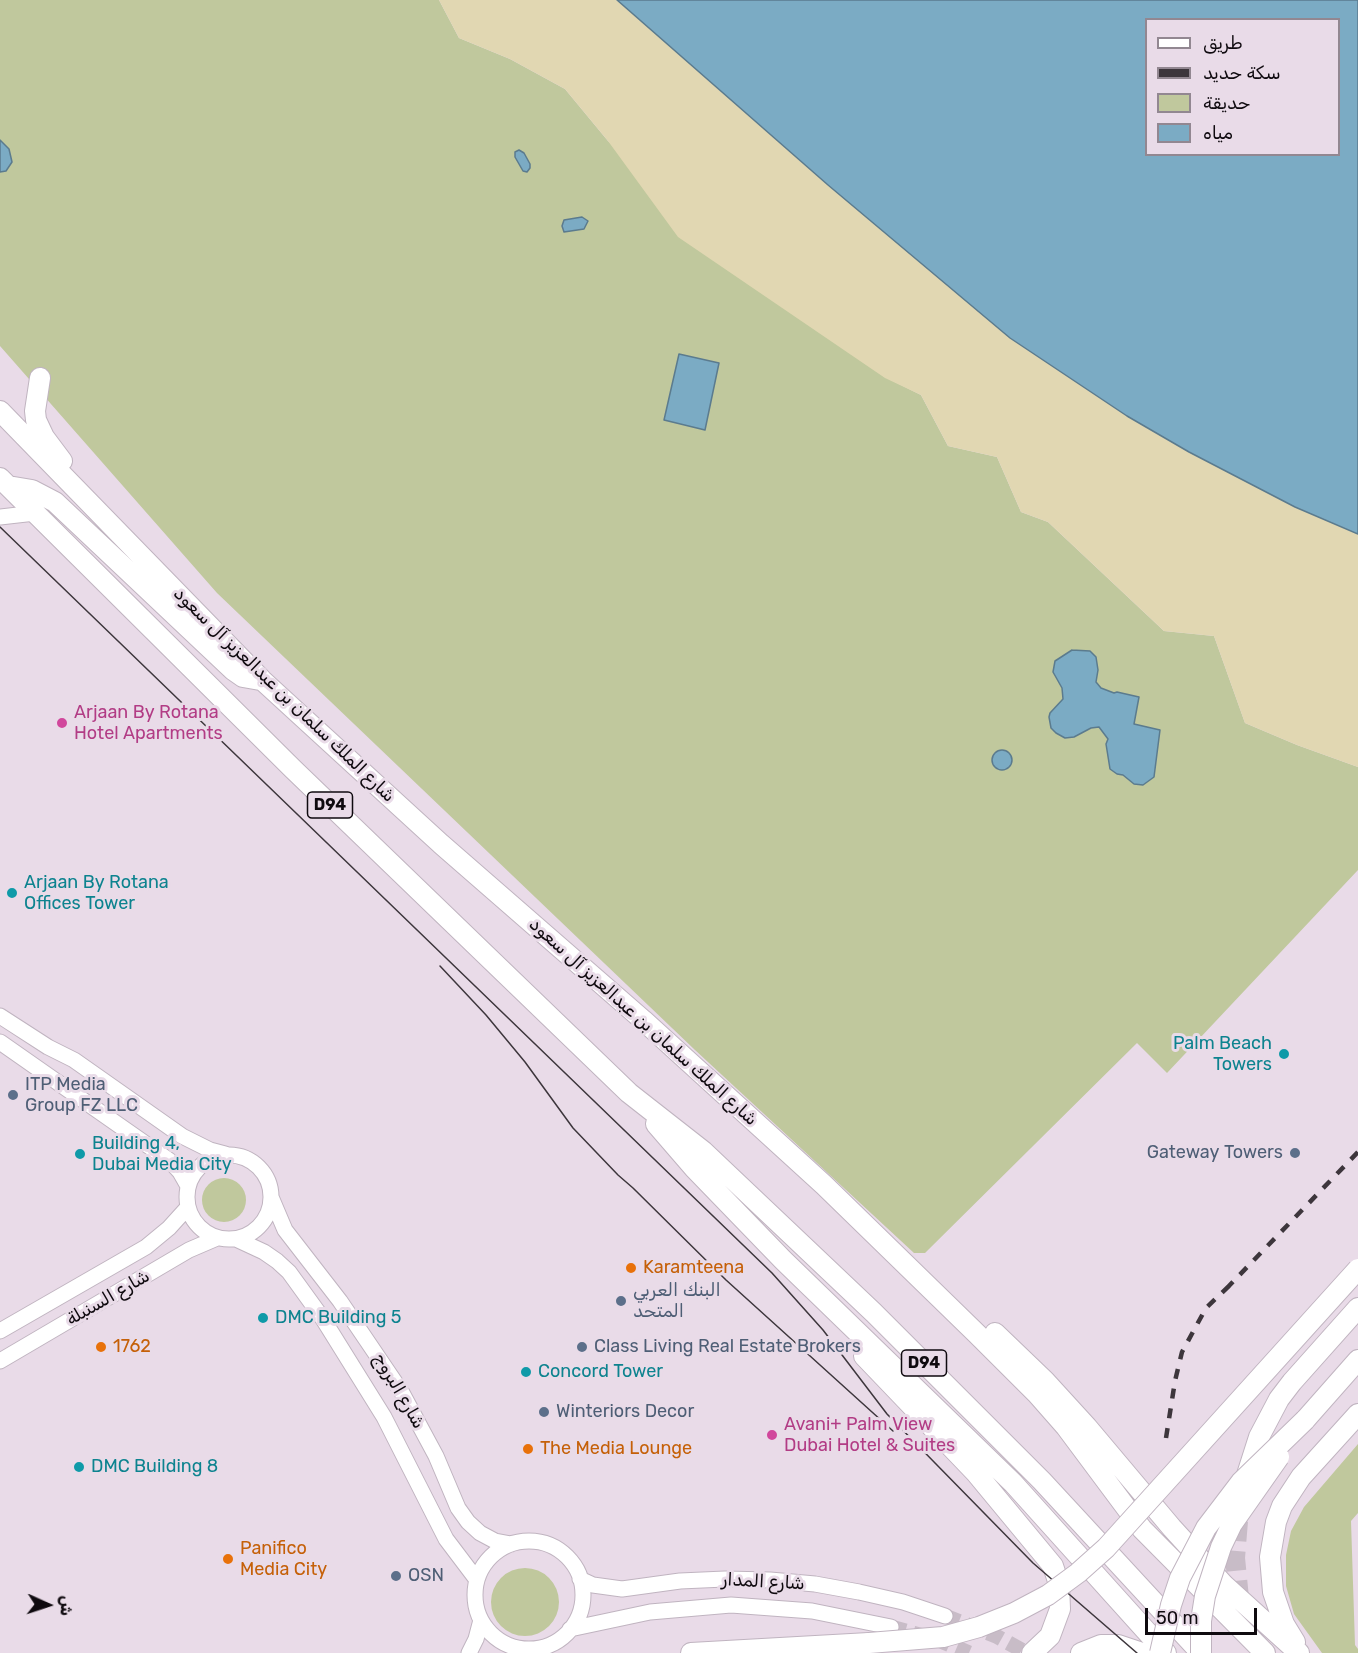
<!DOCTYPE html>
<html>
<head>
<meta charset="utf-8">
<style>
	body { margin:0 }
	#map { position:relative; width:1358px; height:1653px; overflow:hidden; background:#e9dbe8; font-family:Rubik,"Noto Naskh Arabic",sans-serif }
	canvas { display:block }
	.legend { position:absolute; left:1145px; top:18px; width:195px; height:138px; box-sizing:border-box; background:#e9dbe8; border:2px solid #928791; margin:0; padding:8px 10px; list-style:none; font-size:18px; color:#0f0a0f }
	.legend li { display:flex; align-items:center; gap:12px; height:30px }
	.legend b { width:30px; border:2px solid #928791 }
	.north { position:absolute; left:18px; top:1575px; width:60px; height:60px; -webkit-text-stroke:4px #e9dbe8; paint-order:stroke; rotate:93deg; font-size:16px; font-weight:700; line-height:24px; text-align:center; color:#0f0a0f }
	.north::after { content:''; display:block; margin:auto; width:21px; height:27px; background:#0f0a0f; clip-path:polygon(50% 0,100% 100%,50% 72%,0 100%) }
	.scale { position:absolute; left:1145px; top:1608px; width:112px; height:27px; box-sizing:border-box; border:3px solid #0f0a0f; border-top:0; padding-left:8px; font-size:18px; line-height:21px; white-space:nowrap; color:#0f0a0f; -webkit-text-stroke:4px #e9dbe8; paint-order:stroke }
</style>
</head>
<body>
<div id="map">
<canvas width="1358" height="1653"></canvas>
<ul class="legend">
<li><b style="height:8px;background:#fff"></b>طريق</li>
<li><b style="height:8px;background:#3d363c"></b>سكة حديد</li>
<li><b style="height:16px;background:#c0c89d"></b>حديقة</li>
<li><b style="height:16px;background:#7babc4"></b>مياه</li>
</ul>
<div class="north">ش</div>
<div class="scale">50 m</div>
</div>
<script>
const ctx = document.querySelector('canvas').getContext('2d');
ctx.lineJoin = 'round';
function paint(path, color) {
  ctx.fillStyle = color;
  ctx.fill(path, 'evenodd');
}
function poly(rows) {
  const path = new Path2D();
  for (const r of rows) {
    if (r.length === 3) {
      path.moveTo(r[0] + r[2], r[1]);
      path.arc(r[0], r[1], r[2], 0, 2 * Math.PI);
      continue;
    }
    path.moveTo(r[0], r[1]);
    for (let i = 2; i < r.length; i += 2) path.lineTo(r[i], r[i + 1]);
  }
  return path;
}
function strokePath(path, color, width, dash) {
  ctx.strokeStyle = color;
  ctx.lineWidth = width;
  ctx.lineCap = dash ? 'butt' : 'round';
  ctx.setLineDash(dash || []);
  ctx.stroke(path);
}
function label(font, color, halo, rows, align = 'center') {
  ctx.font = font + ' Rubik,"Noto Naskh Arabic",sans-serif';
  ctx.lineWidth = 6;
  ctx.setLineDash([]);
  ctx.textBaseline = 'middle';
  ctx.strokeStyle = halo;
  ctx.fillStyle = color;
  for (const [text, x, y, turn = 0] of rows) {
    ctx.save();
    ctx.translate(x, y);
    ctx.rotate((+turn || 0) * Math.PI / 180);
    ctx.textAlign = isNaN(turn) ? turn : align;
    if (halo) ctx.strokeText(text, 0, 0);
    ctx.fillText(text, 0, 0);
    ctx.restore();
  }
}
const green = poly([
	[0,0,439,0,459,38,510,59,565,89,608,141,885,377,921,395,948,446,997,457,1021,512,1048,522,1164,631,1214,636,1245,723,1297,745,1358,767,1358,870,1167,1073,1137,1043,925,1253,914,1253,695,1050,217,593,0,346],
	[224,1200,22],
	[1358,1444,1358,1513,1351,1521,1355,1645,1358,1649,1358,1653,1322,1653,1294,1614,1286,1586,1286,1555,1291,1531,1304,1507],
	[525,1602,34]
]);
const sand = poly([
	[439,0,617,0,828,185,1010,338,1127,416,1189,452,1295,507,1358,534,1358,767,1297,745,1245,723,1214,636,1164,631,1048,522,1021,512,997,457,948,446,921,395,885,378,678,237,608,141,565,89,510,59,459,38]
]);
const water = poly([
	[617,0,1358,0,1358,534,1295,507,1189,452,1127,416,1010,338,828,185,617,0],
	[1146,20,1338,20,1338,154,1146,154,1146,20],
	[0,140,9,149,12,162,6,171,0,172,0,140],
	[519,150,524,153,530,164,530,168,527,172,523,171,515,157,515,152,519,150],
	[582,217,588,221,584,229,564,232,562,226,564,220,582,217],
	[679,354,719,363,705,430,664,420,679,354],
	[1072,650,1090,651,1096,657,1098,670,1096,682,1101,688,1114,693,1117,692,1139,697,1134,724,1160,730,1154,777,1143,785,1134,784,1123,775,1117,774,1110,769,1106,744,1108,739,1099,727,1091,728,1074,737,1065,738,1056,733,1051,728,1049,717,1050,713,1063,699,1062,688,1053,672,1055,661,1072,650],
	[1002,760,10]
]);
const minorTunnel = poly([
	[945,1616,996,1636,1027,1653],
	[891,1627,941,1641,969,1653]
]);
const majorTunnel = poly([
	[1238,1521,1235,1558,1240,1608]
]);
const minor = poly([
	[0,517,35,513],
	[0,1016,48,1047,74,1060,182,1136,210,1150,225,1154],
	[0,1042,170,1161,180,1172,188,1186],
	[229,1197,42],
	[271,1197,285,1230,340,1301,401,1391,436,1456,458,1508,468,1522,480,1533,495,1541,511,1544],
	[236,1239,264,1252,277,1261,289,1272,323,1319,384,1417,446,1539,477,1580],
	[0,1331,146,1247,169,1228,188,1207],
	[0,1361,189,1250,217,1238],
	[529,1595,54],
	[580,1579,593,1585,622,1589,680,1581,725,1579,770,1580,815,1584,859,1592,903,1602,945,1616],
	[570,1629,650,1612,731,1605,812,1611,891,1627],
	[469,1653,476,1639,481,1620]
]);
const major = poly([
	[40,378,35,411,36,420,44,437,62,461],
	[0,411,262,680,441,844,643,1020,824,1185,977,1334,1037,1394,1066,1427,1142,1529,1265,1653],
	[0,478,293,769,629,1093,703,1151,874,1313,1042,1481,1201,1653],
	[8,486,32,490,55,502,233,670,243,677,260,680],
	[656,1124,694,1168,783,1260,1013,1483,1166,1653],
	[995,1333,1045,1381,1087,1427,1172,1528,1224,1585,1299,1653],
	[864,1356,976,1473,1053,1566,1059,1584,1060,1609,1050,1636,1032,1653],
	[1305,1420,1358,1360],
	[1244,1484,1259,1437,1279,1399,1292,1382,1358,1308],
	[1295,1642,1284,1624,1273,1592,1270,1557,1276,1522,1282,1506,1301,1477,1358,1414],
	[691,1653,869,1643],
	[1081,1653,1101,1645,1118,1645,1142,1653]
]);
const tram = poly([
	[0,527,772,1273,823,1330,887,1414,1033,1563,1137,1653],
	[440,966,486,1015,525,1062,573,1128,618,1175,633,1188,726,1280,893,1431]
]);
const rail = poly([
	[1226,1289,1358,1152],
	[1166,1438,1175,1381,1182,1352,1206,1308,1230,1285]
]);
const majorBridge = poly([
	[869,1643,943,1637,979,1627,1014,1613,1048,1595,1078,1573,1106,1548,1358,1269],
	[1160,1653,1171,1605,1180,1578,1206,1528,1241,1482,1305,1420],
	[1201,1653,1201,1621,1205,1596,1221,1547,1232,1524,1279,1457]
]);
const markers = [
	[62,723,6,"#d1479c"],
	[12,893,6,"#0f9aa8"],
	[1284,1054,6,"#0f9aa8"],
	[13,1095,6,"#5c6f8a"],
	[1295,1153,6,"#5c6f8a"],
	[80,1154,6,"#0f9aa8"],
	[631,1268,6,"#e8710a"],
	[621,1301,6,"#5c6f8a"],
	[263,1318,6,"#0f9aa8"],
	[101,1347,6,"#e8710a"],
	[582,1347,6,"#5c6f8a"],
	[526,1372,6,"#0f9aa8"],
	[544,1412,6,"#5c6f8a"],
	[772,1435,6,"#d1479c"],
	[528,1449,6,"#e8710a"],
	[79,1467,6,"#0f9aa8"],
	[228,1559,6,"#e8710a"],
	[396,1576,6,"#5c6f8a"]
];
const shields = [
	[330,805,45],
	[924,1363,45]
];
const shieldNames = [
	["D94",330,805],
	["D94",924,1363]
];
const streetNames = [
	["شارع الملك سلمان بن عبدالعزيز آل سعود",284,695,44],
	["شارع الملك سلمان بن عبدالعزيز آل سعود",643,1022,42],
	["شارع السنبلة",108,1298,-30],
	["شارع البروج",399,1391,60],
	["شارع المدار",763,1582,3]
];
const hotelNames = [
	["Arjaan By Rotana",74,713],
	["Hotel Apartments",74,734],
	["Avani+ Palm View",784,1425],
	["Dubai Hotel & Suites",784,1446]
];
const cultureNames = [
	["Arjaan By Rotana",24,883],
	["Offices Tower",24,904],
	["Palm Beach",1272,1044,"right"],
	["Towers",1272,1065,"right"],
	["Building 4,",92,1144],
	["Dubai Media City",92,1165],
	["DMC Building 5",275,1318],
	["Concord Tower",538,1372],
	["DMC Building 8",91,1467]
];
const serviceNames = [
	["ITP Media",25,1085],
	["Group FZ LLC",25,1106],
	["Gateway Towers",1283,1153,"right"],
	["البنك العربي",633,1291],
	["المتحد",633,1312],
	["Class Living Real Estate Brokers",594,1347],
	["Winteriors Decor",556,1412],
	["OSN",408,1576]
];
const foodNames = [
	["Karamteena",643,1268],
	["1762",113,1347],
	["The Media Lounge",540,1449],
	["Panifico",240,1549],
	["Media City",240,1570]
];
paint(green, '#c0c89d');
paint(sand, '#e1d7b2');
paint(water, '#7babc4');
strokePath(water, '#5b7b8e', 1.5);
strokePath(minorTunnel, '#c8bcc7', 15, [15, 8]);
strokePath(majorTunnel, '#c8bcc7', 20, [20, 10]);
strokePath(minor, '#c0b4c0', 17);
strokePath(major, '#c0b4c0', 22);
strokePath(minor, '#fff', 15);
strokePath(major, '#fff', 20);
strokePath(tram, '#3d363c', 1.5);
strokePath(rail, '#3d363c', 4.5, [10, 10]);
strokePath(majorBridge, '#c0b4c0', 22, []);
strokePath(majorBridge, '#fff', 20);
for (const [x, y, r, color] of markers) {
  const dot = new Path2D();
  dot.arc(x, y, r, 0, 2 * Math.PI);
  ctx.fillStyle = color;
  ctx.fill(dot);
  strokePath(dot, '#e9dbe8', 2);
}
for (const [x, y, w] of shields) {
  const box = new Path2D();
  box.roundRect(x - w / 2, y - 13, w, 26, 4.5);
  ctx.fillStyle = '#e9dbe8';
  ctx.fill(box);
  strokePath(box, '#0f0a0f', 1.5);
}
label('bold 16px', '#0f0a0f', null, shieldNames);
label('18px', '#0f0a0f', '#e9dbe8', streetNames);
label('18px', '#b23c85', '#e9dbe8', hotelNames, 'left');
label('18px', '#0d838f', '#e9dbe8', cultureNames, 'left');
label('18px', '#4e5e75', '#e9dbe8', serviceNames, 'left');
label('18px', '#c56008', '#e9dbe8', foodNames, 'left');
</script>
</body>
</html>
